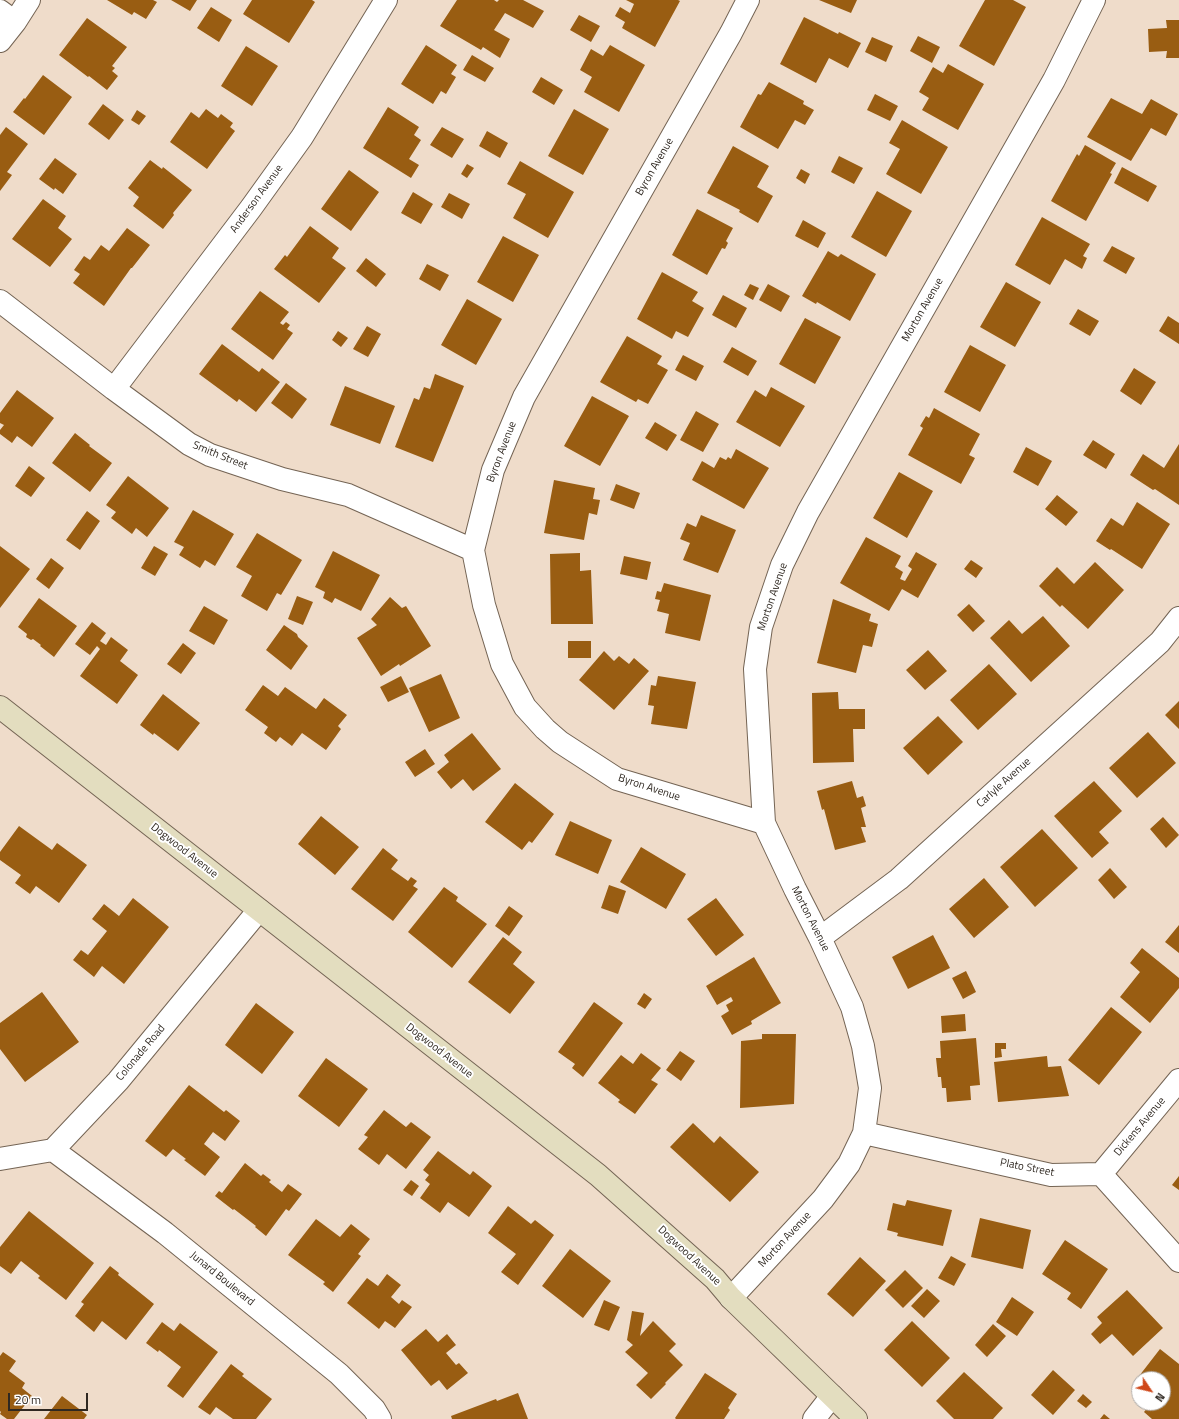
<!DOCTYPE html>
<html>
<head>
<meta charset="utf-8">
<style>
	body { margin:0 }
	#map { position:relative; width:1179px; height:1419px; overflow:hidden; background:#efdcca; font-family:"Titillium Web",sans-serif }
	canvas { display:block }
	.north { position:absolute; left:1131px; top:1371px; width:40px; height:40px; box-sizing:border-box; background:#fff; border:1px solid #aca9a6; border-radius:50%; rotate:125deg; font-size:11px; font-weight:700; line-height:16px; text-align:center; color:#2f2821 }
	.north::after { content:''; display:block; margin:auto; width:14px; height:18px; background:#cf4719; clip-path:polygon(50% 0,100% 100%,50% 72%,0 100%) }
	.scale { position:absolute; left:8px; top:1393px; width:80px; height:18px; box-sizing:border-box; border:2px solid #2f2821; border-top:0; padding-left:5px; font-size:12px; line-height:14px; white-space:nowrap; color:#2f2821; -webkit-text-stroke:3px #fff; paint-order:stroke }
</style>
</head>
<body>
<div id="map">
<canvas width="1179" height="1419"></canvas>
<div class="north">N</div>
<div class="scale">20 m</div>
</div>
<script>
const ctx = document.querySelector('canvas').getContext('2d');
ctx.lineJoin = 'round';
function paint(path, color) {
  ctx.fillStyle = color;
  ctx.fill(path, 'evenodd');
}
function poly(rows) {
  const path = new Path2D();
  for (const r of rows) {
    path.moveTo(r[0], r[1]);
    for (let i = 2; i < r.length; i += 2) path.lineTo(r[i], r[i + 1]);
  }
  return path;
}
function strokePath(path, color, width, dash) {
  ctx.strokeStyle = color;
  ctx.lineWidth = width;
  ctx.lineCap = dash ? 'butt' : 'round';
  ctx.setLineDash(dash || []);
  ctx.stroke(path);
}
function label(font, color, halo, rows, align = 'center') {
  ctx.font = font + ' "Titillium Web",sans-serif';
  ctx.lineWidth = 4;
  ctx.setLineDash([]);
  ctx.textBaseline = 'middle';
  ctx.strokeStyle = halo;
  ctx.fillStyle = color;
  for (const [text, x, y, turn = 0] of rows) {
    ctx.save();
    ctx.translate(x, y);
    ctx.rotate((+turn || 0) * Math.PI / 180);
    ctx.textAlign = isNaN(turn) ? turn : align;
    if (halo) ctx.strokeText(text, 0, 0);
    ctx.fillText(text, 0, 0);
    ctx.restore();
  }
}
const building = poly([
	[107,0,153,0,157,2,146,19,134,12,132,15],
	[171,0,197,0,190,11],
	[252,0,312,0,315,2,289,43,243,14],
	[457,0,494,0,497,2,499,0,523,0,544,11,533,28,505,13,494,30,510,39,500,58,483,47,481,50,440,26],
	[626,0,678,0,680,1,655,47,622,28,625,22,615,16,620,7,630,13,634,4],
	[819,0,857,0,851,13],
	[985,0,1013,0,1026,7,994,66,959,46],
	[211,7,232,20,219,42,197,28],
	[579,15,600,26,591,42,570,30],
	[804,17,838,34,839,32,861,43,848,68,829,58,816,83,780,64],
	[87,18,127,47,112,66,115,68,112,71,118,76,107,90,89,76,88,77,59,55],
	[1166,20,1179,20,1179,58,1166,58,1167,51,1149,52,1148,29,1167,28],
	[918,36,940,47,932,63,910,51],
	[872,37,893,46,886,62,865,52],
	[426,45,457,65,451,74,456,77,446,94,441,91,433,104,401,84],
	[610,45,645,65,619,112,584,92,592,77,580,70,591,49,603,56],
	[246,46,278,66,252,106,221,86],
	[472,55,494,68,485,82,463,70],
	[948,64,984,84,958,130,922,110,929,98,919,92,933,67,943,73],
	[43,75,72,97,44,135,13,112,24,98,25,99],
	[541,77,563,90,554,105,532,92],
	[769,82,804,101,803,104,814,110,805,125,795,120,778,149,740,127,758,94,761,95],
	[875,94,898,106,890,121,867,110],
	[1111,98,1142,114,1151,99,1178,114,1166,136,1151,128,1131,161,1087,137],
	[103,104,124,120,109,140,88,124],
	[388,107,419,127,414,135,421,140,409,159,419,165,411,178,363,148],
	[206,109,218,118,221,114,233,123,230,127,235,131,207,169,170,142,191,112,199,118],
	[574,109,609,129,583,175,548,156],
	[137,110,146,116,139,125,131,120],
	[902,120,948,147,921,194,886,174,900,149,889,143],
	[6,127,28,144,7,172,12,175,0,191,0,135],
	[442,127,464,139,452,158,430,145],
	[487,131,508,143,500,158,479,146],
	[1085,145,1116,163,1110,173,1112,174,1086,221,1051,201,1077,154,1079,156],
	[733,146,769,166,757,187,773,196,758,223,739,212,740,210,707,193],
	[839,156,863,168,854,184,831,172],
	[55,158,77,174,63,194,55,188,54,190,39,179],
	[150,160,162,169,163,167,192,190,173,213,174,215,163,229,133,206,139,197,128,188],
	[520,161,574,192,548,238,513,218,526,194,507,184],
	[467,164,474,168,467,178,461,174],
	[1122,167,1157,186,1148,202,1114,183],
	[801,169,810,174,805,184,796,178],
	[349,170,379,192,351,231,321,209],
	[877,191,912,211,886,257,851,237],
	[413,192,433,204,421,224,401,213],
	[449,193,470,204,462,219,441,207],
	[43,199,66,216,58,228,72,239,50,267,12,239],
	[697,209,733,228,726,241,728,243,725,249,722,248,707,275,672,255],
	[1042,217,1090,244,1083,256,1087,258,1082,269,1065,259,1050,285,1015,265],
	[803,220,826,233,818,248,795,236],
	[310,226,339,248,332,258,346,268,319,303,274,269,285,255,287,257],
	[127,228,150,245,132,268,131,268,104,306,73,283,80,274,74,270,84,256,90,260,101,245,109,251],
	[503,236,539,255,513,302,477,282],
	[1112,246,1135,258,1126,274,1103,261],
	[828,251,838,257,841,254,876,274,850,321,817,302,816,304,802,296],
	[366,258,386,274,376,287,356,271],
	[427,264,449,275,440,291,419,279],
	[662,272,698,292,692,301,704,308,688,337,676,331,672,339,637,319],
	[1006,282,1041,302,1015,347,980,327],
	[750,284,759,288,753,300,744,295],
	[768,284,790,296,781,312,759,300],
	[260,291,289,312,280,323,283,325,286,322,290,325,287,329,293,333,273,360,231,329],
	[723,295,747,308,736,328,712,315],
	[467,299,502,319,476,365,441,345],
	[1078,309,1099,321,1090,336,1069,324],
	[1168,316,1179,323,1179,344,1159,331],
	[805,318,841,337,815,384,779,364],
	[367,326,381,334,368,357,353,349],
	[338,331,348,338,341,347,332,340],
	[627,336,662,356,657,364,668,370,648,404,638,399,636,402,600,382],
	[222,344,259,372,262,368,280,382,256,412,239,399,237,402,199,374],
	[970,345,1006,365,980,412,944,392],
	[732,347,757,361,748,376,723,362],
	[683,355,704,366,696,381,675,370],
	[1134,368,1156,382,1141,405,1120,391],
	[435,374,464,386,433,462,395,447,414,398,419,400,424,387,430,389],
	[286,383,307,399,292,419,271,403],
	[345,386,395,406,380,444,330,425],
	[771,387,805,406,780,447,736,422,755,390,766,397],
	[17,390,54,418,32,447,17,436,12,443,0,434,0,430,4,425,0,423,0,413],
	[592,396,629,416,600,466,564,446],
	[934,408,980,434,969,455,975,458,961,484,908,455,923,428,920,426,926,416,929,418],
	[696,411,719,424,703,452,680,440],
	[655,422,677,435,667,451,645,438],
	[75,433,90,445,89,446,112,463,90,492,52,463],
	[1093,440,1115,454,1106,469,1083,455],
	[1179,444,1179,505,1155,489,1153,490,1130,475,1143,454,1164,468],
	[1026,447,1052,461,1038,486,1013,472],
	[736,449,769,468,744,509,692,480,702,461,714,468,720,457,726,460,728,457,731,459],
	[29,466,45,478,31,497,15,486],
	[899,472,933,491,907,538,873,518],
	[128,476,169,508,147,537,136,528,132,534,111,518,116,512,106,505],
	[554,480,595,488,593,499,600,500,597,515,589,513,584,540,544,533],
	[616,484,640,493,634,509,610,500],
	[1057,495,1078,512,1066,526,1045,509],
	[1137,502,1170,524,1142,569,1111,549,1110,550,1096,541,1111,518,1123,526],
	[193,510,234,534,215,566,205,560,200,568,179,555,184,547,174,542],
	[87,511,100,521,80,550,66,540],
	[701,515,736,530,718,573,683,560,690,543,680,539,687,523,696,527],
	[257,533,302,560,281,595,277,593,267,611,241,596,252,576,236,567],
	[866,537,901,556,895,567,903,572,900,579,905,581,912,569,908,566,916,552,937,564,918,598,902,589,889,611,840,583],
	[0,546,30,569,0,608],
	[154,546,168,554,155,576,141,568],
	[333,551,380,575,361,611,335,598,332,603,323,598,325,592,315,587],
	[580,553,580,571,591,570,593,624,551,624,550,554],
	[624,556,651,562,647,580,620,574],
	[51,558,64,568,49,589,36,579],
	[971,560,983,568,976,578,964,569],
	[1095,562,1124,590,1088,629,1062,605,1060,607,1039,586,1057,567,1074,584],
	[664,583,711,595,700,641,665,633,669,614,657,611,660,600,655,599,657,591,661,592],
	[297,596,313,602,303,625,288,619],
	[390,597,402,608,406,606,431,646,400,666,399,664,381,676,357,638,377,625,371,619],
	[39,598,77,626,54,657,40,646,41,645,33,639,31,640,26,637,27,634,18,627],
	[833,599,871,614,869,621,878,624,872,647,863,645,856,673,817,663],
	[969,604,985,621,973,632,957,615],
	[204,606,228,620,214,645,189,631],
	[1043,616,1070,646,1031,682,990,638,1009,620,1022,634],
	[92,622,106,633,100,641,106,645,111,637,128,650,120,661,138,675,117,704,80,676,100,649,97,646,90,655,75,644],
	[284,625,297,634,298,637,308,646,291,670,266,650],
	[568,641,591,641,591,658,568,658],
	[183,643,196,653,181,674,167,664],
	[928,650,947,671,925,690,906,670],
	[604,651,614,661,619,656,629,664,634,658,649,671,614,710,579,680],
	[989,664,1017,694,978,730,950,700],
	[441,674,460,718,429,732,409,688],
	[401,676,409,692,388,702,380,687],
	[658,676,696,682,687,729,651,724,654,706,648,705,651,685,656,686],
	[263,685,278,696,285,687,316,709,324,698,347,715,338,726,341,729,326,750,302,733,292,746,280,737,276,742,264,733,268,727,245,710],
	[838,692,839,709,865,709,865,729,853,729,854,762,813,763,812,693],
	[163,694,200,723,178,751,154,733,153,735,140,725],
	[1179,701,1179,729,1165,715],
	[938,716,963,742,928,775,903,748],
	[1148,732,1176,763,1137,798,1109,768],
	[472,733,501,769,473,791,463,779,451,789,437,772,449,762,444,755],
	[425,749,435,764,415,777,405,762],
	[852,781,857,798,863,796,866,806,861,808,866,827,861,827,866,842,835,850,824,809,822,810,817,791],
	[1094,781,1122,811,1099,832,1109,843,1092,858,1054,816],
	[515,783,554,814,532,843,529,841,522,850,485,822],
	[321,816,359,847,335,875,298,844],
	[1163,817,1179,835,1166,848,1150,829],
	[570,821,612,840,598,874,555,855],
	[19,826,52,850,57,843,87,865,59,903,36,886,30,894,15,883,21,875,0,860,0,852],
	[1042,829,1078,868,1035,907,1000,867],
	[641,847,686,874,666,909,620,882],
	[383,848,398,860,391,869,408,881,411,877,417,881,413,886,418,889,393,921,351,889],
	[1110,868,1127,887,1114,899,1098,880],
	[984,878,1009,907,974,938,949,909],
	[609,885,626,891,618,914,601,908],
	[444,887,458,897,456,901,487,924,452,968,408,932],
	[133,898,169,927,124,984,102,966,94,977,73,960,81,950,88,955,107,931,92,919,104,904,119,916],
	[716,898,744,935,716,956,687,919],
	[509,906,523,916,509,936,495,926],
	[1179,925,1179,953,1165,942],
	[933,935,950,968,908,989,892,957],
	[503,937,522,952,513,964,535,982,510,1014,468,982],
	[1142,948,1179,978,1179,988,1150,1023,1120,997,1140,972,1130,963],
	[754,957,781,1003,751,1021,752,1024,732,1035,721,1016,729,1011,726,1005,733,1001,731,997,717,1005,706,986],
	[966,971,976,992,963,999,952,978],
	[42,992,79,1042,25,1082,0,1049,0,1023],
	[644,993,652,999,645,1009,637,1004],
	[594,1002,623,1023,583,1077,572,1068,575,1064,558,1052],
	[256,1003,294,1032,262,1074,225,1045],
	[1111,1007,1142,1032,1099,1085,1068,1060],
	[965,1014,966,1031,942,1033,941,1016],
	[762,1034,796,1034,794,1104,740,1108,741,1041,762,1039],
	[976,1038,980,1085,970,1086,971,1100,947,1102,946,1088,942,1088,941,1077,938,1077,936,1058,941,1058,940,1041],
	[995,1043,1006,1043,1006,1049,1001,1049,1002,1057,995,1058],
	[680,1051,695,1061,681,1081,666,1070],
	[641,1053,661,1068,651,1080,658,1084,635,1114,618,1102,620,1100,598,1083,621,1055,633,1064],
	[1047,1056,1048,1067,1061,1066,1069,1096,998,1102,994,1062],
	[326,1058,368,1089,339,1127,298,1096],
	[189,1085,224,1112,226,1110,240,1121,225,1141,213,1132,204,1144,220,1157,205,1176,184,1160,186,1159,173,1149,166,1157,145,1141],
	[384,1110,406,1127,411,1122,431,1137,406,1169,387,1154,379,1165,358,1149,368,1137,364,1135],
	[693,1123,714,1143,720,1136,759,1172,730,1202,670,1147],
	[438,1151,470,1175,473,1171,492,1186,469,1217,448,1202,440,1213,420,1198,430,1184,425,1180,429,1175,423,1170],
	[245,1163,261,1176,263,1174,271,1180,269,1182,282,1192,288,1184,302,1194,289,1211,286,1209,266,1236,255,1227,256,1226,234,1209,233,1210,215,1196,219,1191,222,1193],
	[1179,1176,1179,1190,1172,1185],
	[411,1180,419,1186,412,1196,403,1190],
	[907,1200,952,1210,943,1246,897,1236,898,1233,887,1230,893,1203,905,1206],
	[508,1206,531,1224,535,1220,554,1235,518,1285,501,1272,516,1254,488,1233],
	[29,1211,94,1263,66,1300,38,1278,40,1276,21,1261,11,1274,0,1266,0,1247],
	[980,1218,1031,1230,1023,1269,971,1257],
	[316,1219,340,1237,351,1224,370,1239,358,1254,361,1256,333,1292,323,1284,325,1282,288,1255],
	[1065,1240,1108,1269,1081,1309,1067,1299,1071,1293,1042,1274],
	[570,1249,611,1281,583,1318,542,1286],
	[951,1256,966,1264,954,1286,938,1278],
	[860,1257,886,1281,853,1317,827,1294],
	[110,1266,119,1273,118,1275,154,1304,126,1340,102,1321,94,1332,75,1316,84,1304,81,1302],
	[905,1270,923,1288,903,1308,885,1290],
	[387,1274,401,1285,391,1297,399,1304,402,1300,412,1307,395,1328,385,1321,379,1329,347,1303,367,1278,378,1286],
	[927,1289,940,1301,924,1318,911,1306],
	[1127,1290,1163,1328,1133,1356,1112,1334,1100,1344,1091,1334,1102,1323,1097,1317],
	[1012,1297,1034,1312,1017,1336,996,1322],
	[604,1300,620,1307,609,1331,594,1325],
	[632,1311,644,1313,640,1336,653,1321,676,1344,669,1351,683,1365,665,1383,666,1384,651,1399,636,1385,648,1373,625,1352,633,1345,627,1340],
	[912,1321,950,1358,922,1387,884,1350],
	[162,1322,174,1331,180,1323,218,1352,183,1398,167,1386,181,1367,159,1350,158,1352,146,1343],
	[993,1324,1006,1336,987,1357,975,1345],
	[426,1329,438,1342,447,1334,456,1345,446,1353,456,1365,459,1363,468,1373,447,1390,439,1380,431,1386,401,1350],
	[1160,1349,1179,1364,1179,1419,1152,1419,1144,1412,1151,1403,1163,1403,1163,1379,1139,1379,1139,1383,1136,1380],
	[3,1352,16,1361,9,1371,25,1383,22,1388,32,1396,14,1419,7,1419,0,1414,1,1412,0,1411,0,1356],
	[231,1364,244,1374,242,1376,272,1399,256,1419,233,1419,216,1407,210,1415,198,1407],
	[1053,1370,1075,1390,1053,1415,1031,1395],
	[964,1372,1003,1408,993,1419,954,1419,936,1401],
	[705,1373,737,1394,728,1408,730,1410,724,1419,676,1419,675,1418],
	[518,1393,528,1419,452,1419,451,1416,496,1399,497,1401],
	[1083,1394,1092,1402,1086,1408,1077,1401],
	[62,1396,87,1415,84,1419,44,1419],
	[1104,1414,1110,1419,1100,1419]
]);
const street = poly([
	[748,0,731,33,524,397,493,470,473,550,484,605,502,664,525,707,545,729,560,742,617,779,764,823],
	[0,11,15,22],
	[0,41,15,22,29,0],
	[0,301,114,389,189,444,210,455,282,479,348,495,473,550],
	[114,389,251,208,302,137,386,0],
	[820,938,899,879,1160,642,1179,618],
	[864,1133,1051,1175,1101,1174,1179,1261],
	[53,1150,165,1233,339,1374,374,1409,380,1419],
	[0,1159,53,1150,118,1081,259,910],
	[1101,1174,1179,1080],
	[731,1298,823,1199,849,1164,864,1133,870,1088,863,1046,852,1007,820,938,795,889,764,823,755,669,761,627,782,565,808,512,1054,80,1094,0],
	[814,1419,832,1396]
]);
const secondary = poly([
	[0,707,598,1175,715,1279,731,1298,856,1419]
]);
const streetNames = [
	["Byron Avenue",655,167,-60],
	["Anderson Avenue",257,199,-54],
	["Morton Avenue",923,310,-60],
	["Byron Avenue",502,452,-69],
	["Smith Street",220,456,22],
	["Morton Avenue",773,597,-71],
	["Carlyle Avenue",1004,783,-42],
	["Byron Avenue",649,788,18],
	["Dogwood Avenue",184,851,38],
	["Morton Avenue",810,919,63],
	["Dogwood Avenue",439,1051,38],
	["Colonade Road",141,1053,-50],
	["Dickens Avenue",1140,1127,-50],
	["Plato Street",1027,1168,11],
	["Morton Avenue",785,1240,-47],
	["Dogwood Avenue",689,1256,43],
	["Junard Boulevard",222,1279,39]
];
paint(building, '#995d12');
strokePath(street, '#746454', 24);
strokePath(secondary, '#746454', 24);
strokePath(street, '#fff', 22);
strokePath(secondary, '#e3ddbf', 22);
label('11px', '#2f2821', '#fff', streetNames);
</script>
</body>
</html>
